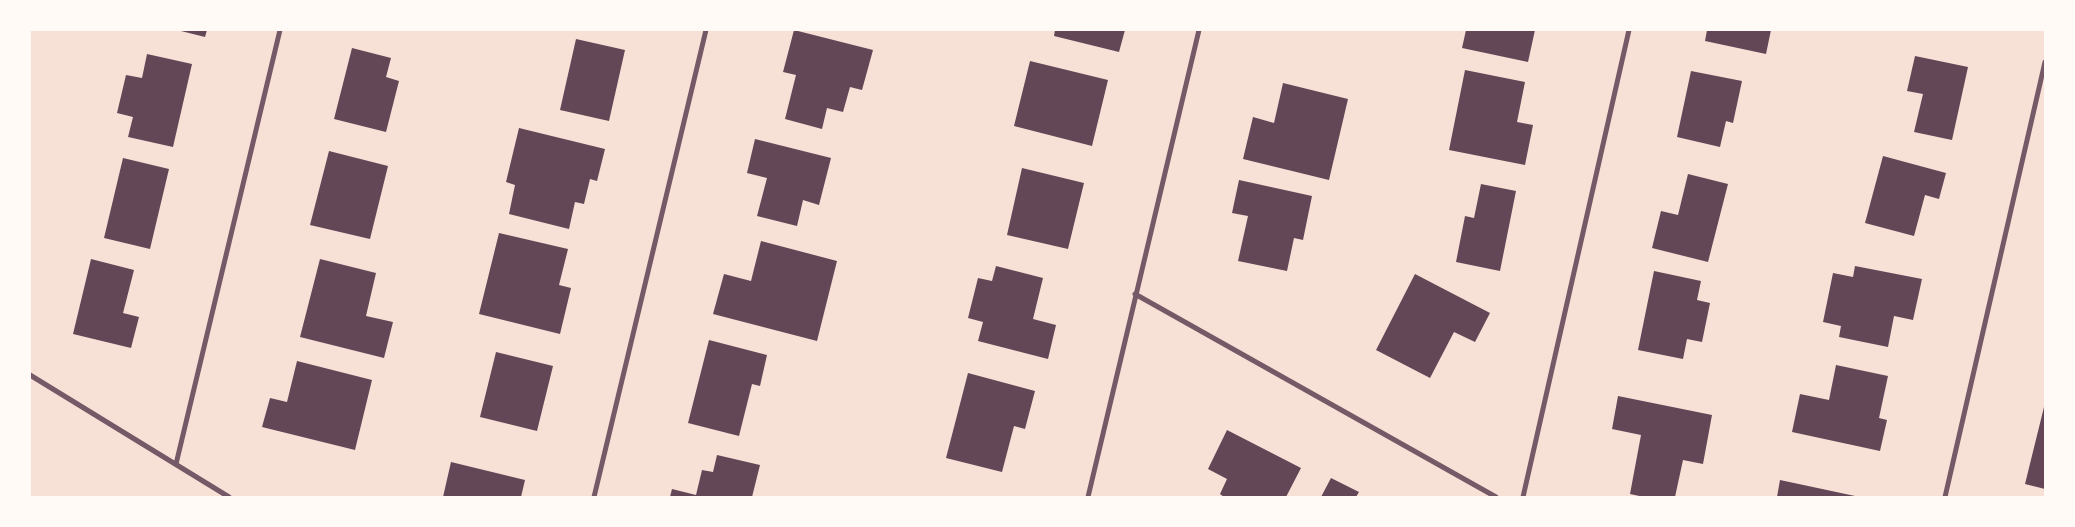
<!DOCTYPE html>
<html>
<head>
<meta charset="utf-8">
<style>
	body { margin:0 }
	#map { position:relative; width:2075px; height:527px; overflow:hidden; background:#f7e1d7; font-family:Literata,serif }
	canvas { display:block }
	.frame { position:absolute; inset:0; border:31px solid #fffaf5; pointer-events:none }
</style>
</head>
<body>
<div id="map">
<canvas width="2075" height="527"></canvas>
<div class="frame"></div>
</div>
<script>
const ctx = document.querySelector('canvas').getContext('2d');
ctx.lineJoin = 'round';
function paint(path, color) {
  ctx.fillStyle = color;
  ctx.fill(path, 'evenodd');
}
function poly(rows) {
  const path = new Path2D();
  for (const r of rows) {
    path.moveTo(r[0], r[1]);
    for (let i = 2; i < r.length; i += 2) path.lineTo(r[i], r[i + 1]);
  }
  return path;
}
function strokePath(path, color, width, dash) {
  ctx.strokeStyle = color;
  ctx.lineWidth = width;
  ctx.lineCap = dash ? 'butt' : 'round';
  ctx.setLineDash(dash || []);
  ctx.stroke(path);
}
const building = poly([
	[177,30,207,30,205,37],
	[794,30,873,50,862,90,850,87,843,112,827,108,822,129,785,119,796,75,783,72],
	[1055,30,1125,30,1119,52,1054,36],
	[1466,30,1535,30,1528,62,1462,48],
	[1707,30,1771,30,1766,54,1705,41],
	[576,39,625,50,609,121,560,110],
	[352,48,391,58,386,77,399,81,386,132,334,119],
	[147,54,192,64,173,147,128,137,133,117,117,113,126,75,142,78],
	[1915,56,1968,67,1952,140,1914,132,1923,94,1907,91],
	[1030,61,1108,80,1092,146,1014,126],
	[1465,70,1525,82,1517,122,1533,125,1525,165,1449,150],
	[1691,71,1742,81,1733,123,1726,121,1720,147,1677,137],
	[1283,83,1348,99,1329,180,1243,159,1253,117,1274,123],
	[519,128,605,149,597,181,590,179,584,204,575,202,569,229,509,214,515,185,506,182],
	[755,139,831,158,819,205,803,200,797,226,757,216,767,178,747,173],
	[329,151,388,166,370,239,310,225],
	[1883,156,1946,173,1939,199,1925,195,1914,236,1865,223],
	[123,158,169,169,150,249,104,238],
	[1022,168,1084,183,1068,249,1007,235],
	[1688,174,1728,184,1708,262,1652,248,1661,211,1678,215],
	[1239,180,1312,196,1303,240,1294,238,1287,271,1238,261,1248,216,1232,213],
	[1481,184,1516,191,1500,271,1456,262,1465,216,1474,218],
	[499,233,568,249,559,285,571,288,560,334,479,314],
	[761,241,837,261,817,341,713,314,724,274,751,281],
	[91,259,134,270,123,313,139,317,131,348,73,334],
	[320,259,376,273,366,316,393,322,384,358,300,337],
	[996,266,1043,278,1033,319,1056,325,1048,359,978,341,983,322,968,318,978,278,992,281],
	[1855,266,1922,279,1913,320,1894,316,1888,347,1839,337,1841,326,1823,322,1833,273,1853,277],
	[1654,271,1701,281,1697,300,1710,303,1702,342,1687,339,1683,359,1638,350],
	[1415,274,1490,313,1475,342,1454,332,1430,378,1376,350],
	[709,340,767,355,760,386,752,384,739,436,688,423],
	[496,352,553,366,537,431,480,417],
	[297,361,372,380,355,450,262,427,270,398,287,402],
	[1836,365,1888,376,1879,418,1887,420,1880,451,1792,432,1800,394,1829,400],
	[968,373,1035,391,1025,429,1014,426,1002,472,946,458],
	[1618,396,1712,415,1703,464,1683,460,1675,497,1644,497,1630,494,1641,435,1612,429],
	[2044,407,2045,407,2045,489,2025,484],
	[1227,430,1301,468,1286,497,1224,497,1220,494,1227,479,1208,469],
	[717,455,760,465,752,497,670,497,672,489,696,495,702,470,713,472],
	[451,462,525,480,521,497,443,497],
	[1331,478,1359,492,1356,497,1321,497],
	[1780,480,1855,496,1855,497,1777,497]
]);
const minor = poly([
	[1135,294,1496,497],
	[30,375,229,497],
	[176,464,280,30],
	[594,497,706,30],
	[1088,497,1199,30],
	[1523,497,1629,30],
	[1945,497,2045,62]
]);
paint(building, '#644757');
strokePath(minor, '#755966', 5);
</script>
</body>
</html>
